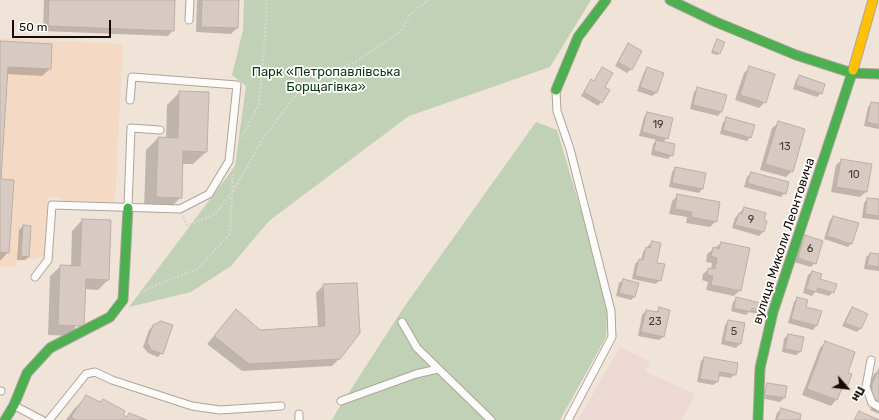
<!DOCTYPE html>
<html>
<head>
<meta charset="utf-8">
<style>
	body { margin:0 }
	#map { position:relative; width:879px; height:420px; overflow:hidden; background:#f0e3d8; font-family:Rubik,sans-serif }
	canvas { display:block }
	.north { position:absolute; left:827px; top:368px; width:40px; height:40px; -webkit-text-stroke:3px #fff; paint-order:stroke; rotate:118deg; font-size:11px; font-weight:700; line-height:16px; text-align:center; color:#170c05 }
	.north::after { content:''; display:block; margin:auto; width:14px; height:18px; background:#170c05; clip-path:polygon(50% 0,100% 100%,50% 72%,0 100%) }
	.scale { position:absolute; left:12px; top:20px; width:99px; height:18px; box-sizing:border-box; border:2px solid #170c05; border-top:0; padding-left:5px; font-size:12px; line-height:14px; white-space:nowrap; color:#170c05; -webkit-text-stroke:3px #fff; paint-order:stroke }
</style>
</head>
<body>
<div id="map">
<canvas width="879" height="420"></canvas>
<div class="north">Пн</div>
<div class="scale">50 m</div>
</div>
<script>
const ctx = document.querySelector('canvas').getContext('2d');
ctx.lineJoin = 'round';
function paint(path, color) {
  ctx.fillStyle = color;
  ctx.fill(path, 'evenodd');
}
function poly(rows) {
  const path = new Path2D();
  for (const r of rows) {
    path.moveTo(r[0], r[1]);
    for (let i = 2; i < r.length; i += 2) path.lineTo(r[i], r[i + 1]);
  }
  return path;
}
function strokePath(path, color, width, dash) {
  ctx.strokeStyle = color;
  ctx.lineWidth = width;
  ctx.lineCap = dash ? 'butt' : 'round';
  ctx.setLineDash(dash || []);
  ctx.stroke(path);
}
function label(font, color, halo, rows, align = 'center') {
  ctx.font = font + ' Rubik,sans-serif';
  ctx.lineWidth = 3.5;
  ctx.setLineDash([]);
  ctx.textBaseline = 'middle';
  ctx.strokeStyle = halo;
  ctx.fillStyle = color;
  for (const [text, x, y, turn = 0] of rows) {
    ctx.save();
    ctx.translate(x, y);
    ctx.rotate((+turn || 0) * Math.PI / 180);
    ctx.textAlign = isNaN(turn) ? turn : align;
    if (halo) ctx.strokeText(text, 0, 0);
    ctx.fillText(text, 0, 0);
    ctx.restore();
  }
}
const built = poly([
	[0,38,123,44,115,202,65,201,55,197,48,197,44,256,36,259,17,261,16,267,0,267]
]);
const industrial = poly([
	[620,347,650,362,645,372,695,394,681,420,578,420]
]);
const forest = poly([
	[244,0,591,0,550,67,409,116,269,221,231,266,191,292,129,307,235,166,246,86,232,75,243,30],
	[536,122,557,130,608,300,606,337,560,420,332,420,337,411,404,307]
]);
const shadow = poly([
	[44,0,174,0,173,30,168,36,43,31],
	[197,0,238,0,237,28,231,34,196,32],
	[717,40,719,54,717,55,711,53],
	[0,42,50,69,42,76,6,74,0,180,8,252,1,260,0,260],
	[628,45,631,69,627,73,615,66,625,48],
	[750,67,765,102,759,108,735,100,744,73],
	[603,68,604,88,601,102,598,106,581,96,588,84,591,81,593,82],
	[647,68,656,93,652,96,637,91,644,72],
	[799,76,821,93,817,97,793,89,796,80],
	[698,88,721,112,718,116,690,109,694,92],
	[180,92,206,152,193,164,182,164,181,197,168,210,144,209,146,150,158,138,166,138,167,105],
	[871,103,879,104,879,129,864,126,868,107],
	[648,113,667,138,663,142,672,155,668,159,651,155,653,144,657,140,639,136,644,117],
	[727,119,750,137,747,141,720,134,723,122],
	[778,123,792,171,786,177,760,170,772,128],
	[842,160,866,192,860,197,831,192,836,165],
	[675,168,705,174,702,189,699,193,669,187,672,172],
	[751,173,785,193,781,197,744,187,747,177],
	[678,195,716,221,710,227,686,223,687,217,669,214,672,201],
	[867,199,879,200,879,220,862,218,864,203],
	[744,208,766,221,763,232,759,236,732,228,735,218],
	[833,217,852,243,848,247,824,239,830,220],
	[82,220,108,280,98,290,84,289,73,336,48,335,50,276,61,266,71,267,72,231],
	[23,226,28,257,25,260,17,260,19,230],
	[801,240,815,263,811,267,794,262],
	[652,242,655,264,660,280,656,284,632,279,635,264,639,260,641,260,643,252,646,248,648,249,648,246],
	[721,243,740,290,734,296,706,290,708,282,702,280,703,274,709,269,711,269,712,263,706,262,707,254],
	[870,254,879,255,879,271,864,269,866,257],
	[812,272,833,292,829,296,815,292,812,296,803,293,808,275],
	[623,280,634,297,631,300,616,296,619,283],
	[324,285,339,359,332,366,242,371,207,344,236,311,260,331,318,328,316,293],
	[737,298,763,304,761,310,758,314,749,312,746,315,731,311,733,302],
	[747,306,760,309,760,311,747,308],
	[797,298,805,308,820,312,816,326,813,330,788,323,794,302],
	[852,308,860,329,857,332,842,326,849,312],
	[659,309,663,337,659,340,638,336,642,315,646,311,655,313],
	[729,321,744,324,740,344,736,348,721,344,725,325],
	[153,326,162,353,158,357,148,353,143,347,149,330],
	[788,335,800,352,796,355,782,352,784,339],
	[826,342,846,373,847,384,842,390,840,389,836,400,831,406,802,395,820,348],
	[705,358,735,374,731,378,718,376,717,382,713,385,697,382,701,361],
	[879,370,879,414,870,410,872,406,867,404,866,390,874,374],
	[786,387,784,398,780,402,761,398],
	[87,396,126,418,129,414,144,420,66,420,74,409],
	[781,409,799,420,775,420,777,413]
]);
const building = poly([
	[49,0,175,0,174,31,48,26,49,0],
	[202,0,239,0,238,28,201,27,202,0],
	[717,39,725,42,720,54,712,51,717,39],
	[0,41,52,44,51,69,8,67,1,179,14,180,9,253,0,252,0,41],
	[628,43,642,51,632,70,618,62,628,43],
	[749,66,775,74,766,103,740,95,749,66],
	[602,67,613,73,605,87,610,90,602,103,584,92,591,79,594,81,602,67],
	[647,67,664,73,657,93,640,87,647,67],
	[799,75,825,84,822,94,796,85,799,75],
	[697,87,727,95,722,112,693,105,697,87],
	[179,91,209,92,207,152,183,151,182,198,156,197,158,137,178,138,179,91],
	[871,102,879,103,879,125,867,122,871,102],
	[647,112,673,118,668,139,642,132,647,112],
	[726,117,755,125,751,138,723,130,726,117],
	[778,121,805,129,793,172,765,164,778,121],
	[656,140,675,144,673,156,654,151,656,140],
	[841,159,872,164,867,192,836,187,841,159],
	[675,167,706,173,703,189,672,183,675,167],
	[751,172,789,182,786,194,747,183,751,172],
	[677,194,720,202,717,222,691,217,692,212,675,209,677,194],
	[867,198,879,199,879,216,865,214,867,198],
	[744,207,766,213,764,220,767,221,764,232,735,225,739,213,742,214,744,207],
	[833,216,859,223,852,244,827,236,833,216],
	[82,219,111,220,109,280,86,279,84,326,58,325,60,265,80,266,82,219],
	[23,225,31,226,29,257,21,256,23,225],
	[805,235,823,241,816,264,798,258,805,235],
	[652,241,661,243,657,263,665,264,661,281,635,276,639,259,643,260,646,247,650,248,652,241],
	[721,242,750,248,741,291,711,285,713,276,707,275,708,268,715,269,717,258,711,256,713,247,719,249,721,242],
	[870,253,879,254,879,267,867,265,870,253],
	[812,271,822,274,820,279,837,284,834,293,818,288,816,292,806,289,812,271],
	[623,279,639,283,635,297,619,293,623,279],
	[357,283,360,333,340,359,249,364,214,336,236,309,260,330,325,326,323,284,357,283],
	[736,297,764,304,762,311,752,308,751,312,734,308,736,297],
	[797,297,808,300,806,307,822,311,817,326,791,319,797,297],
	[659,307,670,310,664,337,641,332,646,310,658,312,659,307],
	[852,307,868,314,861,329,845,323,852,307],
	[728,320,745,323,741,344,724,341,728,320],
	[161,321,173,325,163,354,151,350,147,342,153,325,161,321],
	[788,334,804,337,801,352,785,349,788,334],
	[825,341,855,352,848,373,852,374,848,385,844,383,837,400,807,389,825,341],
	[704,357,738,363,736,375,720,372,718,382,700,379,704,357],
	[879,369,879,406,875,404,877,400,872,398,872,384,879,369],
	[767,383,787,386,785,398,764,395,767,383],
	[86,395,100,402,103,399,125,411,123,415,127,417,129,413,147,420,76,420,71,417,86,395],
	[781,408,801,414,800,420,777,420,781,408],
	[859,411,879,420,854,420,859,411]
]);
const path = poly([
	[242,137,259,104,266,24,266,0],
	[183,217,187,225,202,220,215,214,232,193,264,137,299,91,315,79,357,61,401,31,410,15,428,0],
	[140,292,199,268,230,233,233,174]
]);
const lane = poly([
	[189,20,190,0],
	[556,91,557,111,570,149,611,311,612,337,568,420],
	[128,206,131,128,160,130],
	[35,277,48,260,52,205,180,209,209,194,229,161,237,85,132,77,130,100],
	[402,322,417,348,491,420],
	[871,360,866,387,872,403,879,407],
	[0,391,1,391],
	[341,401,416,374,438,369],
	[15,406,42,420],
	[299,414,299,420],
	[49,420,86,374,95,372,112,380,192,406,220,410,281,406]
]);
const fast = poly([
	[670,0,716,22,796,55,852,73,879,74],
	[556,90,578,37,606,0],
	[5,420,14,405,27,373,50,348,110,317,123,300,128,208],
	[758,420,760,368,773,312,853,70]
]);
const slow = poly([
	[853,70,873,0]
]);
const numberNames = [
	["19",658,125],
	["13",785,147],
	["10",854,175],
	["9",751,220],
	["6",810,249],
	["23",655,322],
	["5",734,332]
];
const parkNames = [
	["Парк «Петропавлівська",326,72],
	["Борщагівка»",326,87]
];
const streetNames = [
	["вулиця Миколи Леонтовича",784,241,-72]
];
paint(built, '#f4dac4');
paint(industrial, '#edd8d3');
paint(forest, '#c1d1b6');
paint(shadow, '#0003');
paint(building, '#d7cac2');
strokePath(building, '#bbafa6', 1);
strokePath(lane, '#afa49a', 9);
strokePath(fast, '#afa49a', 11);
strokePath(slow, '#afa49a', 11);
strokePath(path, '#d9d5d2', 2.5, [2, 2]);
strokePath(lane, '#fdfbf9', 7);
strokePath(fast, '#4caf50', 9);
strokePath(slow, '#ffc107', 9);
label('11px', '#473c34', null, numberNames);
label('13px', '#0a3811', '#fff', parkNames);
label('13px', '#170c05', '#fff', streetNames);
</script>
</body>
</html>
